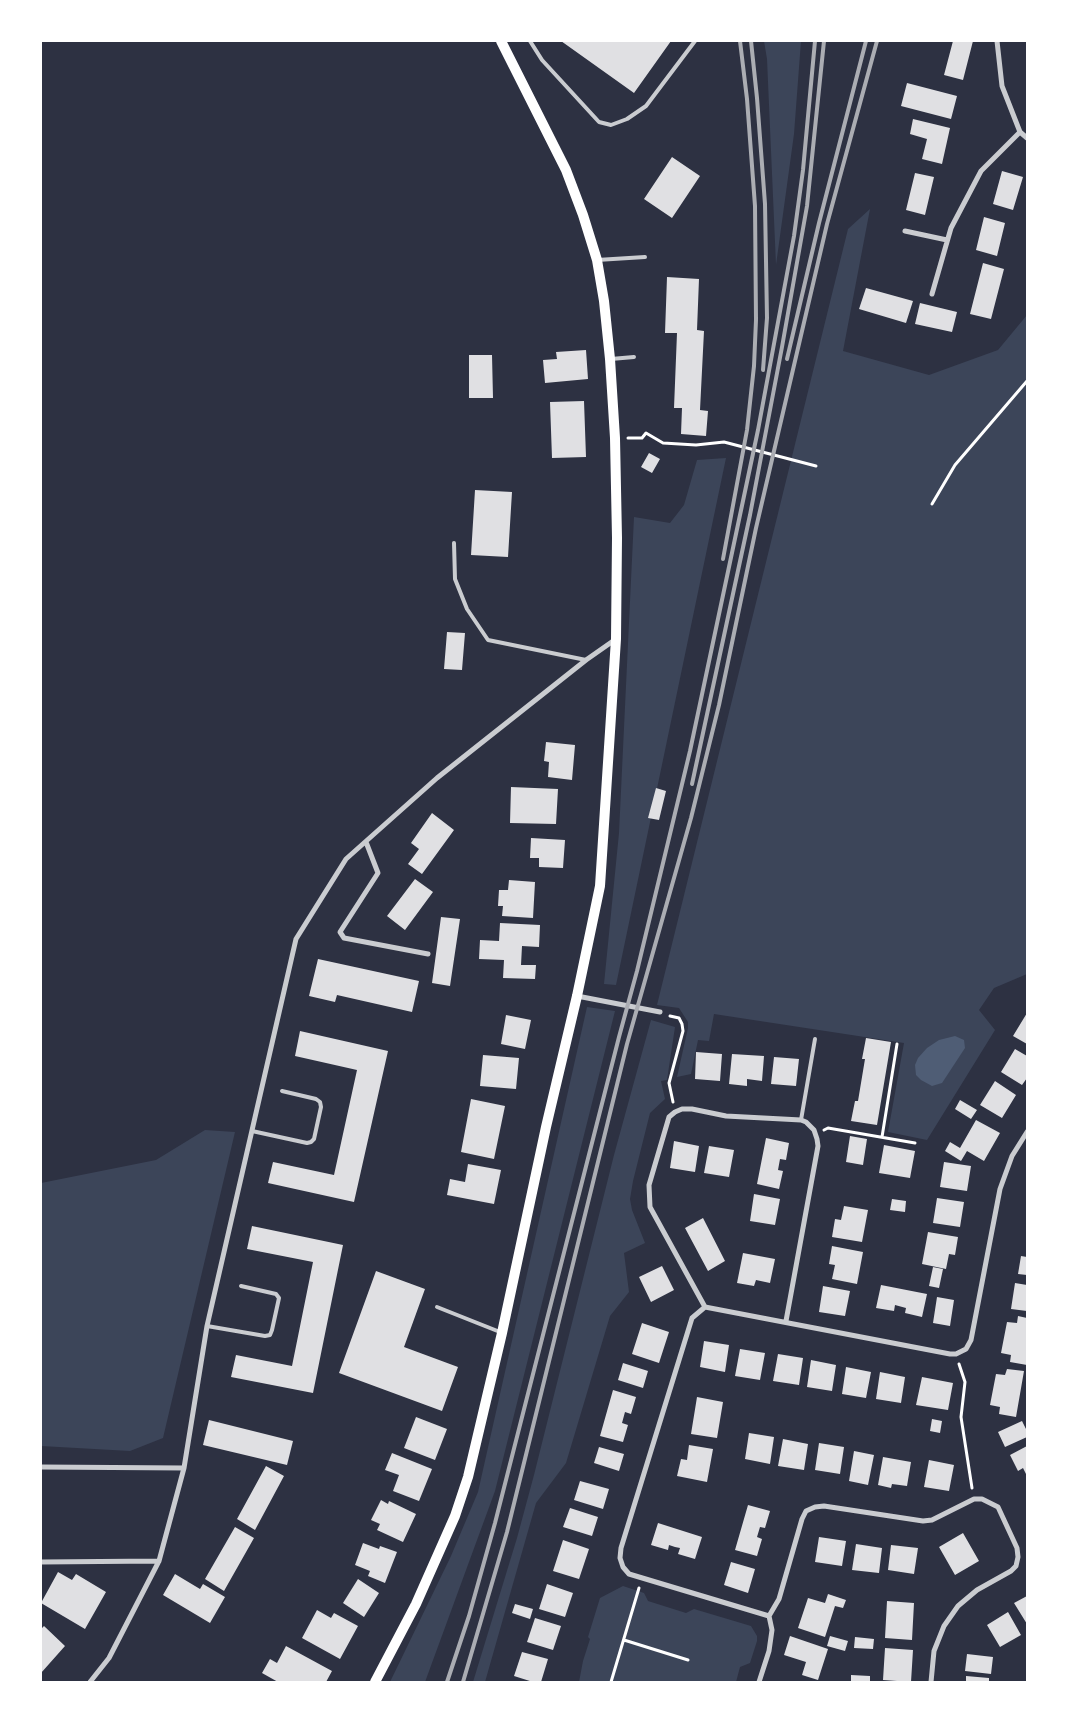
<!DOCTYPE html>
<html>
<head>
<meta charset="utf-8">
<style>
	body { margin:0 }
	#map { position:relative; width:1068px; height:1723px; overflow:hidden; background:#2d3142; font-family:Barlow,sans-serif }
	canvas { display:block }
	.frame { position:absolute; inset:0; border:42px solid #fff; pointer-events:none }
</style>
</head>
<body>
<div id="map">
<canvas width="1068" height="1723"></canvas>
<div class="frame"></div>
</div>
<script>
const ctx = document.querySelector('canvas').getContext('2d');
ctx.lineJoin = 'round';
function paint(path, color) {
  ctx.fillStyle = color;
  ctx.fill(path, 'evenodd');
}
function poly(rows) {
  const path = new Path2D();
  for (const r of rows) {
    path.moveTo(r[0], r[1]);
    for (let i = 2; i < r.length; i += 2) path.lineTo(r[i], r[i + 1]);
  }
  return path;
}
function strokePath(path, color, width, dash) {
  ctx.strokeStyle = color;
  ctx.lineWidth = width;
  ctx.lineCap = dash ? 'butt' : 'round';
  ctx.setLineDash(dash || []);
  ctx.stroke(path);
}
const green = poly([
	[764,41,801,41,794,134,776,265,767,59],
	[870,209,843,351,929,375,998,350,1027,315,1027,974,994,988,979,1010,995,1030,927,1140,888,1132,904,1043,714,1014,709,1041,698,1040,691,1074,677,1077,688,1028,688,1022,679,1008,657,1005,848,229],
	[726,458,616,985,604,984,619,833,634,517,670,523,684,505,697,460],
	[587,1007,615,1011,495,1491,425,1682,390,1682,451,1556,478,1492],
	[651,1020,675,1027,667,1080,661,1081,665,1099,650,1113,633,1181,630,1199,632,1210,645,1243,624,1253,629,1292,610,1316,566,1463,536,1503,485,1682,473,1682,517,1538,534,1475,614,1155],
	[205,1130,235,1132,163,1438,130,1451,41,1446,41,1183,156,1160],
	[623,1586,644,1593,648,1601,686,1613,694,1609,751,1626,757,1636,757,1641,750,1663,740,1667,736,1682,579,1682,583,1661,590,1639,588,1637,600,1598]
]);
const water = poly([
	[955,1036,964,1040,965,1048,942,1083,932,1086,921,1080,916,1075,915,1065,918,1058,927,1048,939,1040]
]);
const building = poly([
	[561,41,671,41,634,93],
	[953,41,973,41,963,80,944,75],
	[907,83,957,96,951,119,901,106],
	[913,119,950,128,942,164,922,159,927,139,910,134],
	[672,157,700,176,672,218,644,199],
	[1002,171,1023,177,1013,210,993,204],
	[915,173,934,177,925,215,906,210],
	[984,217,1005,223,997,256,976,250],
	[983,263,1004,269,991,319,970,314],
	[667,277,699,279,697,330,704,331,700,410,708,411,706,436,681,434,682,408,674,408,677,333,665,333],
	[866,288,913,301,906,323,859,309],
	[920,303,957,312,952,332,915,324],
	[586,350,588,379,545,383,543,360,557,359,556,352],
	[469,355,492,355,493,398,469,398],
	[584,401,586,457,552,458,550,402],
	[649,453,660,459,652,473,641,467],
	[475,490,512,492,508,557,471,555],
	[447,632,465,633,462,670,444,669],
	[546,742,575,745,572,780,548,777,549,762,544,761],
	[511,787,558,789,556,824,510,823],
	[656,788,666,791,659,820,648,818],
	[432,813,454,830,422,874,408,864,419,849,411,843],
	[531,838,565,840,563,868,539,867,539,858,530,858],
	[415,879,433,892,405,930,387,916],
	[509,880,535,882,533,918,502,916,503,906,498,906,499,890,508,890],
	[441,917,460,919,450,986,432,983],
	[500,923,540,925,539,947,522,946,521,965,536,965,535,979,503,978,504,960,479,959,480,940,499,941],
	[318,959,419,981,412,1012,337,995,335,1002,309,996],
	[1027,1013,1027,1044,1013,1036],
	[506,1015,531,1020,525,1049,501,1044],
	[300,1031,388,1051,354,1202,268,1183,273,1162,334,1175,357,1070,295,1056],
	[866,1038,891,1042,877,1125,851,1121,855,1101,858,1101,865,1059,862,1059],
	[1015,1049,1027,1056,1027,1078,1022,1085,1001,1072],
	[696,1052,722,1054,720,1081,695,1079],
	[732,1054,764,1056,762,1081,747,1079,747,1086,729,1084],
	[483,1055,519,1058,516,1089,480,1086],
	[774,1057,799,1059,796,1086,771,1084],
	[995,1081,1016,1095,1002,1118,980,1105],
	[471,1099,505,1106,494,1159,461,1152],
	[960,1100,977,1110,971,1119,955,1109],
	[976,1120,1000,1133,984,1161,967,1151,961,1161,945,1151,950,1142,960,1148],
	[850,1136,867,1139,863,1165,846,1162],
	[766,1138,789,1143,786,1160,780,1159,778,1170,783,1171,779,1189,757,1184],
	[674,1141,699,1146,695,1172,670,1168],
	[884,1145,915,1151,910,1178,879,1173],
	[709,1146,734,1150,729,1177,704,1173],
	[944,1162,971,1166,967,1191,940,1187],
	[468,1164,501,1170,494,1204,447,1195,450,1179,465,1182],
	[754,1194,780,1199,775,1225,750,1221],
	[937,1198,964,1202,960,1227,933,1223],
	[892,1199,906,1201,905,1212,890,1210],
	[844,1206,868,1210,862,1242,832,1237,835,1219,841,1220],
	[703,1218,725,1261,708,1271,685,1228],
	[252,1226,343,1245,313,1393,231,1377,236,1355,292,1366,313,1262,247,1249],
	[928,1232,958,1237,955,1255,949,1254,946,1269,922,1264],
	[832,1246,863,1252,857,1284,832,1279,835,1265,829,1264],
	[743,1253,775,1259,770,1283,756,1280,754,1286,737,1283],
	[1021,1256,1027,1257,1027,1275,1018,1274],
	[662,1266,674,1290,651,1302,639,1277],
	[933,1267,943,1269,939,1288,929,1286],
	[376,1271,425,1289,404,1347,458,1367,442,1411,339,1373],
	[1015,1283,1027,1285,1027,1311,1011,1309],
	[881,1285,927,1294,922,1317,905,1313,906,1308,895,1305,894,1311,876,1308],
	[823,1286,850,1291,845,1316,819,1312],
	[937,1297,954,1300,950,1326,933,1323],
	[1018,1316,1027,1318,1027,1365,1010,1362,1011,1355,1001,1353,1007,1322,1017,1323],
	[642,1323,669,1332,659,1363,632,1354],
	[704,1341,729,1345,725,1372,700,1367],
	[740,1349,765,1353,760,1380,735,1376],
	[778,1354,803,1358,799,1385,773,1381],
	[811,1360,836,1365,832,1391,807,1387],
	[623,1363,648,1371,643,1388,618,1380],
	[846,1367,871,1372,866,1398,842,1394],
	[1007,1369,1024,1371,1016,1417,999,1414,1000,1407,990,1405,996,1374,1005,1375],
	[880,1372,905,1377,901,1403,876,1399],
	[922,1377,953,1383,948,1410,916,1405],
	[613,1390,636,1397,631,1414,625,1412,622,1423,628,1425,623,1442,600,1436],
	[697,1397,723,1402,717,1438,691,1434],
	[416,1417,447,1429,435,1460,404,1448],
	[932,1419,942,1421,940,1433,930,1431],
	[209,1420,293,1441,287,1465,203,1445],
	[1022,1421,1027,1431,1027,1437,1005,1447,998,1432],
	[749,1433,774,1437,770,1464,745,1459],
	[783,1439,808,1444,804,1470,778,1466],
	[819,1443,844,1447,840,1474,815,1470],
	[689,1445,713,1449,707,1482,677,1476,681,1459,687,1460],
	[1027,1446,1027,1476,1023,1468,1018,1471,1010,1455],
	[599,1447,624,1454,619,1471,594,1463],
	[854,1451,874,1455,868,1485,849,1481],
	[392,1453,432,1469,419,1501,393,1491,399,1475,385,1470],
	[883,1457,911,1462,907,1486,892,1484,891,1488,878,1485],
	[929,1460,954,1465,949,1491,924,1487],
	[266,1466,284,1476,255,1530,237,1519],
	[580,1481,609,1489,603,1509,574,1500],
	[381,1500,388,1504,389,1501,416,1514,403,1542,377,1530,380,1524,371,1520],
	[748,1505,770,1511,765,1528,760,1527,757,1537,762,1539,757,1556,735,1550],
	[570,1508,598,1517,592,1536,563,1527],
	[658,1523,702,1537,695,1559,678,1554,680,1548,675,1547,669,1545,668,1550,651,1545],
	[235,1527,254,1538,224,1591,205,1579],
	[963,1533,979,1561,955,1575,939,1547],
	[819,1537,846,1541,842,1566,815,1562],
	[563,1540,589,1549,579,1579,553,1571],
	[363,1543,379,1549,380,1546,397,1552,385,1583,368,1576,370,1571,355,1565],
	[856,1544,882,1548,879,1573,852,1570],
	[891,1545,918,1548,914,1574,888,1570],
	[731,1562,755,1569,748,1593,724,1585],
	[58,1572,72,1580,76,1574,106,1592,85,1629,41,1603],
	[175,1574,200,1589,203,1584,225,1597,210,1623,163,1595],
	[358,1579,379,1593,364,1617,343,1603],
	[547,1584,573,1593,565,1617,539,1609],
	[828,1594,846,1600,843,1608,835,1606,825,1637,798,1628,808,1598,825,1603],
	[1027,1596,1027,1624,1014,1603],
	[887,1601,914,1603,912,1640,885,1638],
	[515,1604,533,1609,530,1619,512,1613],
	[317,1610,331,1618,334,1613,358,1626,340,1659,302,1638],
	[1008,1612,1021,1635,1000,1647,987,1625],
	[535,1618,561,1626,553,1650,527,1642],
	[44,1626,65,1646,41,1673,41,1629],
	[790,1636,828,1649,818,1680,802,1675,806,1662,784,1655],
	[830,1636,848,1641,845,1651,827,1646],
	[855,1637,874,1639,873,1649,854,1648],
	[286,1646,332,1671,326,1682,278,1682,262,1673,270,1659,277,1663],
	[885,1648,913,1650,911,1682,883,1680],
	[522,1652,548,1659,541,1682,533,1682,514,1676],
	[967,1654,993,1657,991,1674,965,1671],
	[851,1675,870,1676,870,1682,851,1682],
	[966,1676,989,1678,989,1682,966,1682]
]);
const path = poly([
	[628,438,642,438,646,433,663,443,696,445,724,442,816,466],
	[932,504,955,465,1027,381],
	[670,1016,679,1018,682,1024,683,1031,669,1083,673,1102],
	[824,1130,828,1128,915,1143],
	[882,1137,897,1044],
	[959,1364,965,1382,961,1417,972,1488],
	[624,1640,688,1660],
	[611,1682,639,1588]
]);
const service = poly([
	[530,41,542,60,599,122,611,125,627,119,646,106,695,41],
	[597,260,645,257],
	[611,359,634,357],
	[454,543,455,579,467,609,488,640,586,660],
	[801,1120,815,1039],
	[252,1131,307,1143,311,1142,314,1139,321,1107,320,1102,316,1099,282,1091],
	[437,1307,500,1332],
	[207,1326,265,1336,270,1335,272,1330,279,1298,276,1294,241,1286]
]);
const minor = poly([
	[997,41,1002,86,1020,132,1027,138],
	[905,231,947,240],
	[932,294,951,228,981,171,1020,132],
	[366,842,378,873,340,932,344,938,428,954],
	[577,996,660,1012],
	[705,1307,650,1207,649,1185,669,1117,675,1112,682,1109,692,1109,726,1116,801,1120,806,1122,814,1130,817,1139,818,1146,786,1321],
	[41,1467,184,1468],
	[41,1562,159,1561],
	[769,1616,629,1574,623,1567,620,1558,621,1548,692,1318,705,1307,950,1354,956,1354,966,1349,971,1340,1000,1189,1012,1156,1027,1132],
	[90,1682,109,1658,159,1561,184,1468,207,1326,296,939,346,859,437,778,586,660,616,639],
	[759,1682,769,1651,772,1630,769,1616,779,1599,802,1519,806,1511,815,1507,824,1506,923,1521,932,1520,974,1499,982,1499,998,1507,1017,1548,1018,1557,1016,1566,1011,1571,977,1590,958,1606,944,1626,934,1651,931,1682]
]);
const secondary = poly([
	[375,1682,416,1604,455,1516,468,1477,502,1333,546,1127,577,996,600,886,616,639,617,538,615,438,610,359,604,301,597,260,583,215,566,170,501,41]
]);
const rail = poly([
	[751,41,757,98,765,204,767,318,763,370],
	[787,359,819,223,866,41],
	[723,559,747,430,754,366,756,320,755,206,747,99,740,41],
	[692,784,750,515,782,347,807,206,824,41],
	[447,1682,469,1616,495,1523,619,1037,637,971,690,751,758,430,794,236,803,170,815,41],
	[463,1682,507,1532,627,1044,691,818,719,705,756,528,827,224,877,41]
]);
paint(green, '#3c4559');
paint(water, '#4f5d75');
paint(building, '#e0e0e3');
strokePath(path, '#fff', 3);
strokePath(service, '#caccd0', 4);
strokePath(minor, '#caccd0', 5);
strokePath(secondary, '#fff', 10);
strokePath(rail, '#abadb3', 4);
</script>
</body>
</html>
